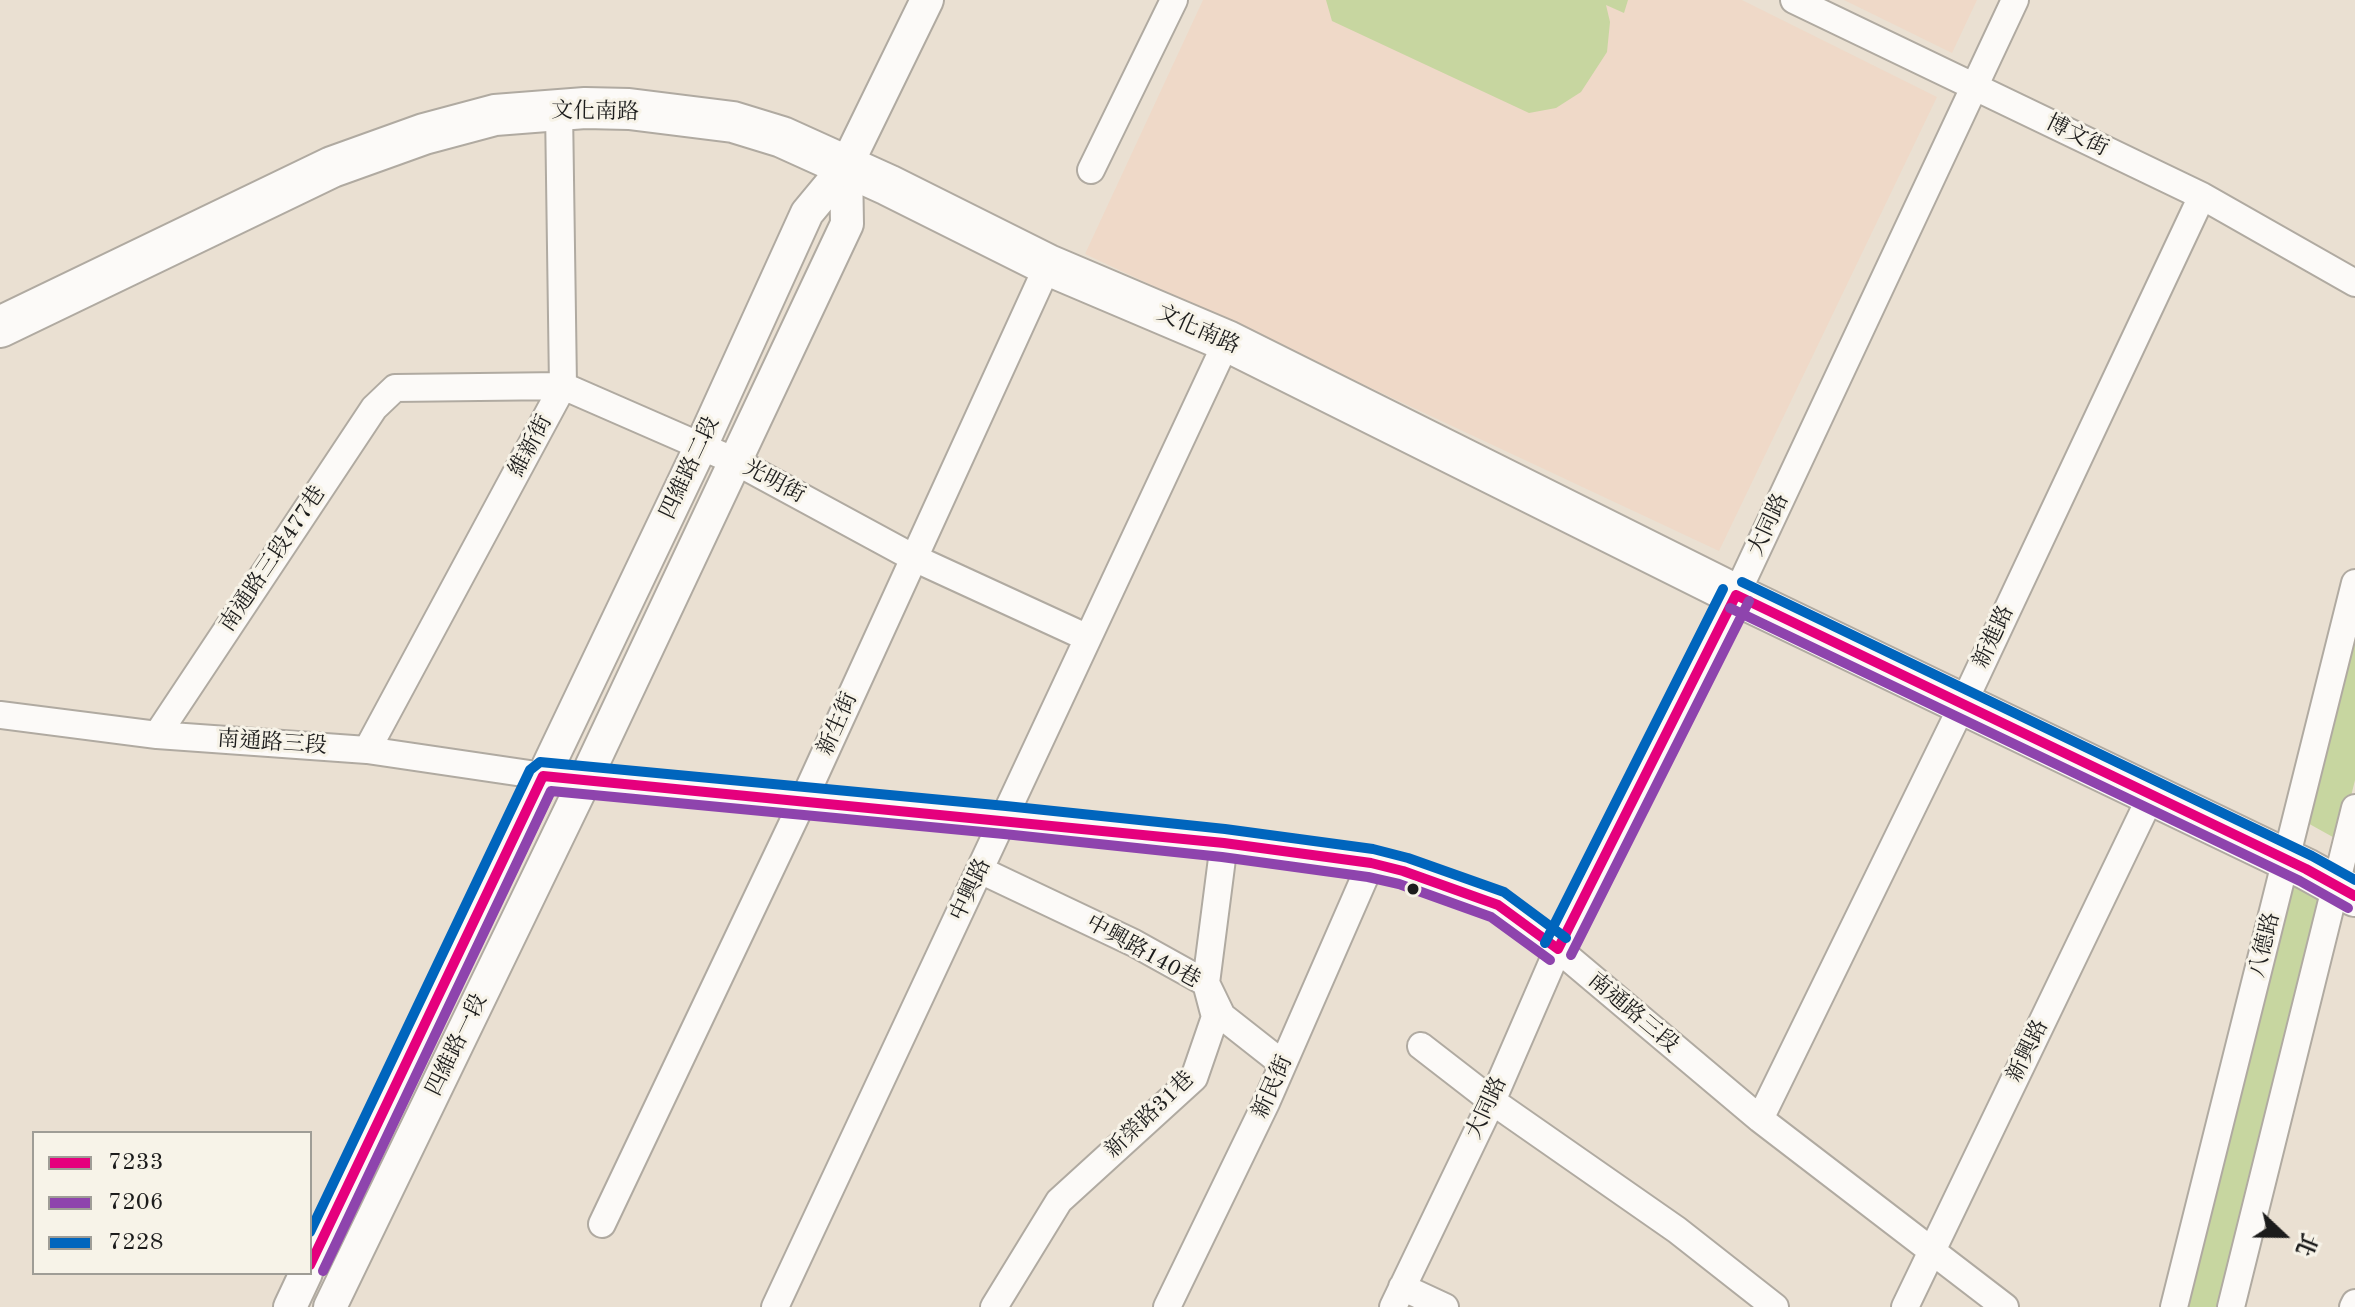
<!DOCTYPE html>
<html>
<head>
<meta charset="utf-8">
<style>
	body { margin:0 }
	#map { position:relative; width:2355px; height:1307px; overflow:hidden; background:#eae0d2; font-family:"Old Standard TT","Noto Serif TC",serif }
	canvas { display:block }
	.legend { position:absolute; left:32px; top:1131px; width:280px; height:144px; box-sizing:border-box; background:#f7f3e8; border:2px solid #9f9d96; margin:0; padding:10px 14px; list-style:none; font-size:24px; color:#1c1c1c }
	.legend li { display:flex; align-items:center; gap:16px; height:40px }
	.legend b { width:40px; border:2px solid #9f9d96 }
	.north { position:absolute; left:2243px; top:1195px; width:80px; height:80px; -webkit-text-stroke:6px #f7f3e8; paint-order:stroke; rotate:112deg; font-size:22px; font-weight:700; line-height:32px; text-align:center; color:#1c1c1c }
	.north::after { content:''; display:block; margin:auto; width:28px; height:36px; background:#1c1c1c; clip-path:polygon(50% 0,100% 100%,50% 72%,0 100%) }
</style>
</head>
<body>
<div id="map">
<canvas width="2355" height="1307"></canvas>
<ul class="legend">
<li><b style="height:10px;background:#e5007d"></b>7233</li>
<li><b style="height:10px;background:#8e44ad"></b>7206</li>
<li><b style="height:10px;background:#0065bd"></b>7228</li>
</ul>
<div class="north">北</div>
</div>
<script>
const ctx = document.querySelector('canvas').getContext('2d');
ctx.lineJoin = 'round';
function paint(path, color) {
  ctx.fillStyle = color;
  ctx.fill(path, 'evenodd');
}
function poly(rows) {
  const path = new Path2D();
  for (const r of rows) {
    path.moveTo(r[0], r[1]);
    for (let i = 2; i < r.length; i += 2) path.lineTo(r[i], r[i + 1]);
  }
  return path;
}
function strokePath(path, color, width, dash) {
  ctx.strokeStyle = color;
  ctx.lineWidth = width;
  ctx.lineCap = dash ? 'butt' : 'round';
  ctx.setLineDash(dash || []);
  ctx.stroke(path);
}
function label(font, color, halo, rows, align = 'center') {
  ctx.font = font + ' "Old Standard TT","Noto Serif TC",serif';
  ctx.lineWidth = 6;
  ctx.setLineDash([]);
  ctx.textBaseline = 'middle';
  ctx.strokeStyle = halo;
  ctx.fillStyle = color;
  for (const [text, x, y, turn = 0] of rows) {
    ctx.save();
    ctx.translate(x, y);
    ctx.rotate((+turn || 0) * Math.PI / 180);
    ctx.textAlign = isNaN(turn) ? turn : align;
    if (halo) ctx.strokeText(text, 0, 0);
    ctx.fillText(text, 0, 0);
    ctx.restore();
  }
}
const built = poly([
	[1203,0,1742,0,1937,97,1719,551,1085,254],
	[1844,0,1977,0,1952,53]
]);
const green = poly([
	[1326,0,1628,0,1624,13,1606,5,1610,22,1607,52,1581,92,1556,108,1529,113,1332,21],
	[2355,617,2355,780,2340,841,2304,821],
	[2292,870,2329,890,2225,1307,2182,1307]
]);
const minor = poly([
	[1794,0,2202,196,2355,283],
	[1091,170,1174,0],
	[0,715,157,735,367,750,584,782,1005,820,1224,843,1371,863,1403,871,1498,905,1558,949,1760,1119,2005,1307],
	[157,735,374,408,395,388,563,386,737,462,914,558,1088,638],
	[367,750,563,386,559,109],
	[980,870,1134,943,1206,983,1222,1016,1283,1064],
	[1421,1046,1492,1101,1677,1230,1775,1307],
	[1760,1119,1963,704,2202,196],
	[602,1224,803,801,1048,265],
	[1402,1287,1445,1307],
	[775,1307,1227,341],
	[994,1307,1059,1201,1194,1078,1215,1017,1206,983,1224,843],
	[1167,1307,1266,1103,1371,863],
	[1393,1307,1492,1101,1558,949,1736,595,2015,0],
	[1905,1307,2152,794],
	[2174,1307,2355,583],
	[2231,1307,2355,808],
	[2353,1307,2355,1303]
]);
const tertiary = poly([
	[310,1265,701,446,807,213,846,166,927,0],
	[290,1307,306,1273],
	[330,1307,584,782,847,224,846,166]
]);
const primary = poly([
	[0,327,332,167,424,134,495,115,585,108,629,109,733,122,782,137,888,185,1048,265,1227,341,1736,595,2306,869,2355,896]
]);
const bus1 = poly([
	[1736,595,2306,869,2355,896],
	[1558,949,1736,595],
	[310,1265,543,776,1224,843,1371,863,1403,871,1498,905,1558,949]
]);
const bus2 = poly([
	[1730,608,2300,881,2348,908],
	[1571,955,1749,601],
	[323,1271,551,791,1004,834,1222,857,1368,877,1399,884,1491,917,1550,960]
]);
const bus3 = poly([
	[1742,582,2312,856,2355,880],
	[1545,943,1723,589],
	[310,1232,530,770,540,762,1006,806,1225,829,1373,849,1408,858,1504,892,1566,938]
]);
const markers = [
	[1413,889,7,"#1c1c1c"]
];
const streetNames = [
	["文化南路",595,112,1],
	["博文街",2077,136,26],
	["文化南路",1198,330,24],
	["維新街",531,446,-62],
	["四維路二段",690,468,-65],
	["光明街",774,482,28],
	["大同路",1769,525,-65],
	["南通路三段477巷",273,559,-56],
	["新進路",1994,637,-65],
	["新生街",838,724,-66],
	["南通路三段",272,743,4],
	["中興路",971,890,-65],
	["八德路",2265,945,-76],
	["中興路140巷",1143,952,29],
	["南通路三段",1633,1013,40],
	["四維路一段",457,1045,-64],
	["新興路",2028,1051,-64],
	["新民街",1273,1087,-66],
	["大同路",1487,1108,-65],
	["新榮路31巷",1150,1115,-44]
];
paint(built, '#efd9c8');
paint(green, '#c7d6a0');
strokePath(minor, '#b0aaa1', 30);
strokePath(tertiary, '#b0aaa1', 36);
strokePath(primary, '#b0aaa1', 44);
strokePath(minor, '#fcfaf8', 26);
strokePath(tertiary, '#fcfaf8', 32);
strokePath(primary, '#fcfaf8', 40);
strokePath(bus1, '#e5007d', 10);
strokePath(bus2, '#8e44ad', 10);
strokePath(bus3, '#0065bd', 10);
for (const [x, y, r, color] of markers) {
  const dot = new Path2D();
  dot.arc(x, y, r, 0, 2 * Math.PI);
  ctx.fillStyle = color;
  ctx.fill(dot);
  strokePath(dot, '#f7f3e8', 3);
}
label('22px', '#1c1c1c', '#f7f3e8', streetNames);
</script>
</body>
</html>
